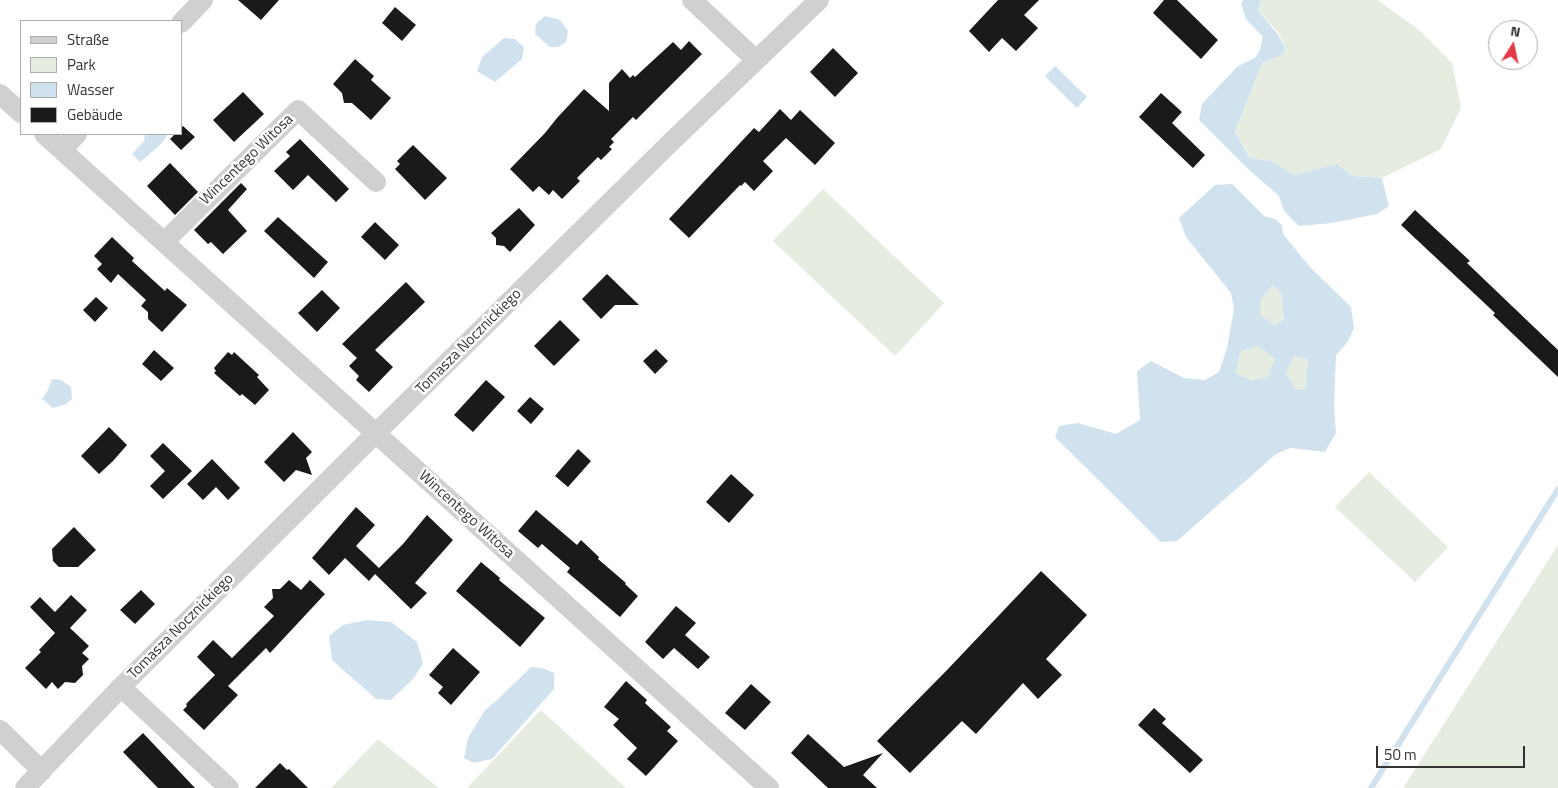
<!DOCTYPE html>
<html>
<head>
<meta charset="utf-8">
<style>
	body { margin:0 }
	#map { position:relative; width:1558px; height:788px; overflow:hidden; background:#fff; font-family:"Titillium Web",sans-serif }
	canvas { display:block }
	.legend { position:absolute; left:20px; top:20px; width:162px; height:115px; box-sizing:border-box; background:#fff; border:1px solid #adadad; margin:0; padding:6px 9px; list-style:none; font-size:15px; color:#333 }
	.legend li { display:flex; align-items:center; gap:10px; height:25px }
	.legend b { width:25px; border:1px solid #adadad }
	.north { position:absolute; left:1488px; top:20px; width:50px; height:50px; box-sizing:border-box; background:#fff; border:1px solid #adadad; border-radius:50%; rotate:10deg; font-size:14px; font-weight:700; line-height:20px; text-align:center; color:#333 }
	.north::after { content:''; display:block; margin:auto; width:18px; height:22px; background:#e63946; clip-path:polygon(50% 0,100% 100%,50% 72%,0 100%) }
	.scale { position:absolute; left:1376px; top:746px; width:149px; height:22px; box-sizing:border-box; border:2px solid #333; border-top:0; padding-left:6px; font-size:15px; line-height:18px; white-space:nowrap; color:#333; -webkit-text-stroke:4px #fff; paint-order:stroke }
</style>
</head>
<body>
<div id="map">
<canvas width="1558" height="788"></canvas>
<ul class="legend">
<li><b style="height:6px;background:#d0d0d0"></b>Straße</li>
<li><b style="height:14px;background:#e6ecdf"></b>Park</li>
<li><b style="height:14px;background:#cfe2ee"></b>Wasser</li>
<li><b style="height:14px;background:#1a1a1a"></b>Gebäude</li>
</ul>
<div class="north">N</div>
<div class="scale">50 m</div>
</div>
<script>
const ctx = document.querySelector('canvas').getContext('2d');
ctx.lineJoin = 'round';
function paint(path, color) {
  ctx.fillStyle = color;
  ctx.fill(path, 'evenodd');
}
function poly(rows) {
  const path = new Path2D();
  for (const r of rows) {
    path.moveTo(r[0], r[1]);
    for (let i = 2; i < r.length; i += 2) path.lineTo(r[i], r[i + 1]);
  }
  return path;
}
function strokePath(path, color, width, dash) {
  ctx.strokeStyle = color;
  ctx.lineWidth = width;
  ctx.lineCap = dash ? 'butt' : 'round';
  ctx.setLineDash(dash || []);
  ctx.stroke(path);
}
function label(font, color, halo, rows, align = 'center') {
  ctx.font = font + ' "Titillium Web",sans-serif';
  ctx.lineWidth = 5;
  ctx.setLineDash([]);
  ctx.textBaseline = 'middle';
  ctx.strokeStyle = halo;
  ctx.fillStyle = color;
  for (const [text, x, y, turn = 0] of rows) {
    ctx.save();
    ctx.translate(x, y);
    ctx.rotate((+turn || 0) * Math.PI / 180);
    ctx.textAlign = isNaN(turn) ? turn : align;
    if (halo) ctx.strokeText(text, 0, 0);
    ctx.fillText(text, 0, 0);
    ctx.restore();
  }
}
const green = poly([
	[1261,0,1378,0,1419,30,1452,63,1461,108,1441,149,1382,178,1352,176,1337,164,1294,175,1271,161,1251,158,1235,132,1262,63,1280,56,1286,49,1278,32,1258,11],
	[823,189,944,303,895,356,773,241],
	[1273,285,1281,293,1284,321,1274,325,1260,314,1260,299],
	[1258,346,1276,359,1268,377,1251,380,1236,373,1241,351],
	[1294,356,1308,359,1305,390,1296,391,1286,373],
	[1369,472,1448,547,1415,582,1335,507],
	[1558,545,1558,788,1403,788],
	[541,710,626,788,467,788],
	[378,739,439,788,331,788]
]);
const water = poly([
	[1243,0,1261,0,1258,11,1277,33,1286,49,1280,56,1262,63,1235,132,1250,158,1271,161,1294,175,1337,164,1352,176,1382,178,1389,206,1377,214,1332,223,1299,226,1284,211,1279,196,1248,169,1199,120,1202,104,1237,67,1256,57,1260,50,1263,37,1246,19,1241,4],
	[545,16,560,20,568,31,566,42,558,47,550,47,535,34,536,24],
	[504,38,515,39,524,47,522,59,495,82,477,71,482,57],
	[1055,66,1087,97,1077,108,1045,76],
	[145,134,168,134,159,146,140,162,132,154,144,141],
	[1232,184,1264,216,1275,219,1282,225,1283,234,1310,267,1351,307,1354,328,1347,343,1336,355,1334,408,1336,433,1325,452,1290,448,1276,454,1177,541,1161,542,1055,437,1059,426,1078,423,1116,434,1140,420,1137,371,1151,361,1184,378,1205,380,1219,372,1227,348,1234,309,1231,293,1186,237,1179,218,1215,185],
	[1273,285,1281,293,1284,320,1274,325,1260,314,1261,299],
	[1258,346,1275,359,1268,377,1251,380,1236,373,1241,351],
	[1294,356,1308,359,1305,390,1296,390,1286,373],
	[52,379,61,380,71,387,72,399,66,404,53,408,42,399,47,392],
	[367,620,391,622,417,642,423,663,414,678,391,700,376,699,332,660,329,636,343,625],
	[531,667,542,668,554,673,554,689,492,759,474,763,464,758,468,738,485,710,496,701]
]);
const stream = poly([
	[1371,788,1558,489]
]);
const building = poly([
	[238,0,279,0,261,20],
	[998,0,1039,0,1024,15,1038,28,1016,51,1002,38,989,52,969,31],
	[1164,0,1177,0,1218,40,1201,59,1153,13],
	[395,7,416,25,402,41,382,23],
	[689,41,702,54,636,120,633,117,611,139,614,142,609,147,612,149,601,160,598,157,577,178,580,181,562,199,553,190,549,195,539,186,533,192,510,169,545,133,557,118,584,89,609,111,609,83,622,69,630,78,633,75,635,77,673,42,681,50],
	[833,48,858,73,835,97,810,72],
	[355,59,374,76,371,80,391,98,371,120,352,103,344,103,342,93,333,84],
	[243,92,264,114,234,142,213,120],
	[1161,93,1182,112,1172,123,1205,155,1193,168,1139,117],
	[780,109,791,120,800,110,835,143,815,165,786,138,763,161,773,171,754,191,745,182,741,186,740,185,689,238,669,219,754,128,759,132],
	[183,126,195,137,181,150,170,139,175,134,181,134,181,128],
	[300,139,349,189,336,202,308,175,293,190,274,171,290,156,286,152],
	[413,145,447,178,425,200,395,169,400,164,397,161],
	[170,163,198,192,175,215,147,186],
	[241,183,247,189,228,210,247,231,223,254,211,242,208,244,194,230],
	[519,208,535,225,510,252,504,246,496,245,496,238,491,233],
	[1415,210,1470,261,1467,263,1558,350,1558,377,1493,315,1495,313,1401,225],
	[278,217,328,262,314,278,264,231],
	[375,222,399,245,385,260,361,237],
	[112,237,134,258,132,261,165,291,167,288,187,305,162,332,148,319,148,312,141,306,146,300,118,274,111,283,97,269,102,264,94,256],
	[607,274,639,305,615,305,601,319,582,299],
	[406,282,425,302,375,350,393,367,369,392,356,380,359,376,349,366,357,358,342,344],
	[322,290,340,308,317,332,298,313],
	[96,297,108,308,95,322,83,310],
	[560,320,580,340,554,366,534,346],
	[656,349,668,361,655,374,643,361],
	[154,350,174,368,161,381,142,364],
	[228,352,232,355,234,352,259,375,257,377,269,390,255,405,242,394,240,396,214,373,216,371,214,368],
	[486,380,505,397,473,432,454,415],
	[530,397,544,409,531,424,517,411],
	[109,427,127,445,113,461,99,474,81,456],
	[293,432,312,452,306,458,312,475,296,470,284,482,264,462],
	[163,443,192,471,163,499,150,486,165,471,150,456],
	[578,449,591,461,568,487,555,476],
	[212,459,240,488,228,500,216,487,203,500,187,484],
	[731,474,754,495,729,523,706,502],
	[356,507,375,525,356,546,379,568,403,544,427,515,453,540,415,583,427,593,411,609,375,574,369,581,345,558,329,575,312,558],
	[536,510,577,545,581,540,599,557,598,559,626,583,625,584,638,596,620,617,567,572,570,568,542,544,538,548,518,531],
	[74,527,96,550,78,567,59,567,53,561,52,549],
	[481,562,500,578,499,580,545,618,520,647,456,591],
	[1041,571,1087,615,1046,659,1062,675,1038,699,1023,683,976,734,962,721,910,773,877,741,948,669],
	[289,580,301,590,310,580,325,594,270,653,266,648,228,686,238,695,204,730,183,710,187,706,186,704,215,675,197,657,213,640,232,658,274,616,264,607,273,598,272,589,280,589],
	[141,590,155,604,135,624,120,610],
	[71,595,87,610,70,628,89,646,82,653,89,659,82,666,83,675,75,683,65,682,58,689,52,682,46,689,25,668,41,652,39,650,55,633,30,607,40,597,55,612],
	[676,606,696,623,685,635,710,657,698,669,674,648,663,659,645,642],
	[453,648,480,672,451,705,438,693,443,687,429,675],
	[626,681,647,700,645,703,671,727,667,731,678,741,646,776,627,759,637,748,613,725,619,719,604,707],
	[751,684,771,702,745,730,725,713],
	[1154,708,1166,719,1162,723,1203,760,1190,773,1138,725],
	[143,733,195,788,158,788,123,752],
	[808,734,844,767,883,753,863,775,877,788,828,788,791,753],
	[280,763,287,770,289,769,308,788,255,788]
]);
const minor = poly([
	[692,0,756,60],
	[181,23,203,0],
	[0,94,21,113],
	[44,134,769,788],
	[62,150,77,134],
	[164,242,298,110,376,182],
	[121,687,229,788],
	[0,730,42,771],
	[25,788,121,687,376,433,670,143,819,0]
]);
const streetNames = [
	["Wincentego Witosa",247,160,-44],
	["Tomasza Nocznickiego",469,342,-45],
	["Wincentego Witosa",466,515,42],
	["Tomasza Nocznickiego",181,627,-45]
];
paint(green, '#e6ecdf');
paint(water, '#cfe2ee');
strokePath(stream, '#cfe2ee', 6);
paint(building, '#1a1a1a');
strokePath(minor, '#d0d0d0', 20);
label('15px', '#333', '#fff', streetNames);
</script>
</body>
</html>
